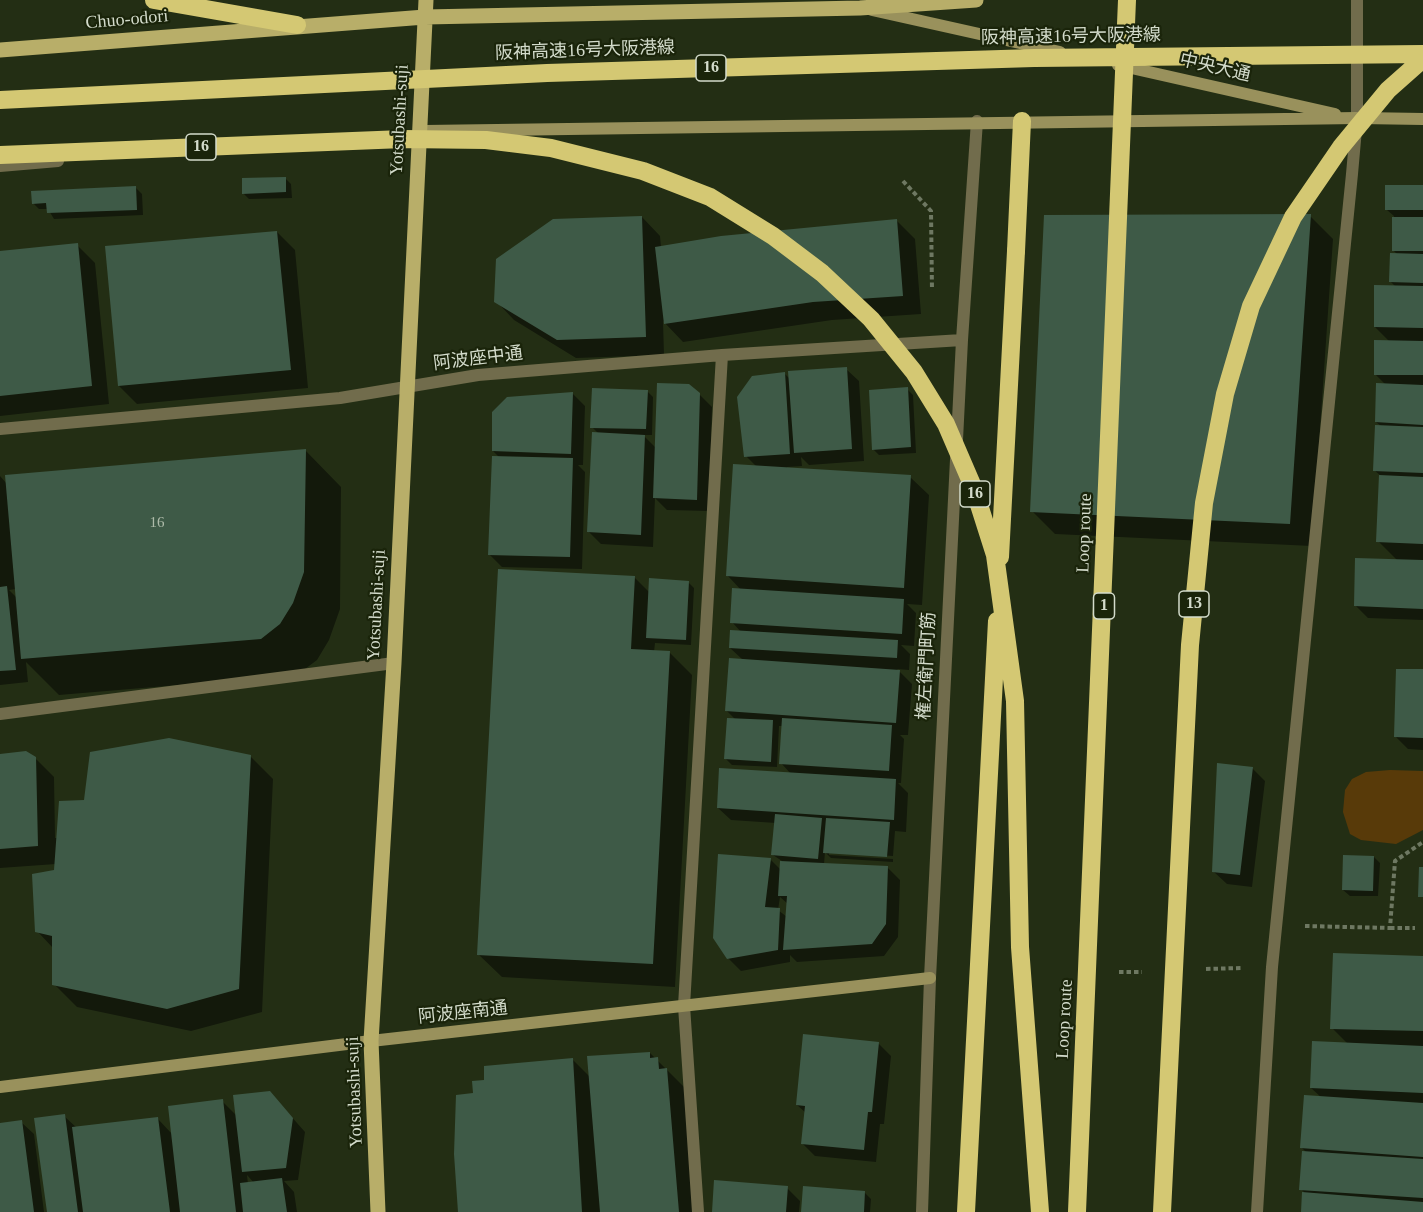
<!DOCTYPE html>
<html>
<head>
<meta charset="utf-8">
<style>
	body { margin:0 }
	canvas { display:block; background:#232e14 }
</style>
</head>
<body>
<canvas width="1423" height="1212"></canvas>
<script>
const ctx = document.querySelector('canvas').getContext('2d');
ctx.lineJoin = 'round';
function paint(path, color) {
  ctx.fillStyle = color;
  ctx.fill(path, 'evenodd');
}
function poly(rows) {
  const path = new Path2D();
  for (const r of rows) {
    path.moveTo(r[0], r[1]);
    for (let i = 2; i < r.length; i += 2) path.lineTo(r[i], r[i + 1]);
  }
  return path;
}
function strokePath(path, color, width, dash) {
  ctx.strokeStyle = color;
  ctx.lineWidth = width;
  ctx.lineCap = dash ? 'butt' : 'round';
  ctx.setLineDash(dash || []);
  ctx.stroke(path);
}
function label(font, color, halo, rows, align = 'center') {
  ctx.font = font + ' "Times New Roman","Noto Sans JP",serif';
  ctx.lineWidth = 4.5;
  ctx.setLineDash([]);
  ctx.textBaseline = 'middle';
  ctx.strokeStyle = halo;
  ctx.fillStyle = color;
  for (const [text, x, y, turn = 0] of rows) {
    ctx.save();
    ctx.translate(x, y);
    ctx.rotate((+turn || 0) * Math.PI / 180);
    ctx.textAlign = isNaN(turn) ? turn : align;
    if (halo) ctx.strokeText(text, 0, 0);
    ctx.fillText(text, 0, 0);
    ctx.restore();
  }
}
const green = poly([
	[1390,770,1423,771,1423,830,1396,844,1361,840,1350,834,1343,812,1345,790,1352,779,1366,772]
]);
const shadow = poly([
	[285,178,291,184,292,198,249,199,243,193],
	[1423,187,1423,620,1368,618,1356,606,1397,560,1378,541,1381,476,1374,470,1381,426,1376,422,1386,385,1375,374,1390,342,1375,327,1396,287,1390,281,1398,255,1393,250,1394,216,1387,210],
	[136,188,142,194,143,215,54,219,48,209,39,209,33,203],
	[1310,216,1333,239,1312,546,1055,534,1032,511],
	[642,217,660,236,661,247,896,220,915,239,921,314,832,320,683,342,663,321,664,355,576,358,514,320,496,301],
	[277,232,295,250,308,388,137,404,119,386],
	[77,245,95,263,109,404,0,416,0,252],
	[846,369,859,381,864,461,809,465,801,457,802,466,787,467,787,469,910,477,929,495,922,605,907,604,916,613,914,646,901,645,910,654,909,670,897,669,912,684,908,735,900,735,904,739,901,783,898,783,908,793,906,832,895,831,893,856,829,852,829,855,893,859,893,862,831,858,825,852,824,864,887,867,900,880,898,937,884,956,797,962,790,955,790,962,741,971,728,958,771,860,781,870,782,861,773,855,776,823,731,820,718,808,791,774,781,763,783,726,779,726,777,767,732,765,726,759,736,720,726,710,743,660,730,648,741,632,732,622,742,591,727,575,757,467,746,456,784,373,790,379],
	[780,897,788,904,787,917,778,910],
	[907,389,913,395,916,453,879,455,873,449],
	[647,391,653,397,652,435,643,435,656,448,699,394,712,407,709,511,667,510,655,498,653,547,601,544,589,532,599,434,592,427],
	[572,393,585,406,583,465,578,465,585,472,582,569,502,567,489,554,500,458,493,451],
	[305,450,341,487,340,609,329,640,317,660,297,675,59,695,26,662,28,682,0,685,0,476,7,484],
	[16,589,17,598,9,590],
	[634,577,650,593,688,582,694,588,691,645,655,643,654,652,669,652,692,675,675,987,502,977,478,954],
	[1423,671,1423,750,1408,749,1396,737],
	[0,755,35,758,54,777,55,838,58,838,85,801,250,756,273,779,262,1012,191,1031,77,1007,54,984,53,948,37,931,56,864,0,868],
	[1252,768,1265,781,1252,887,1227,884,1214,872],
	[1374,857,1380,863,1378,896,1350,896,1343,890],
	[1423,957,1423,1212,1302,1212,1304,1192,1301,1189,1306,1152,1302,1148,1322,1098,1311,1088,1348,1044,1332,1028],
	[879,1044,891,1056,884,1124,880,1124,876,1162,815,1156,802,1143,806,1113,797,1105],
	[650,1053,685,1088,695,1212,459,1212,475,1094,572,1059,590,1077],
	[222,1101,237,1116,282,1106,305,1132,298,1180,284,1181,294,1192,297,1212,48,1212,64,1116,77,1128,158,1119,172,1134],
	[247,1175,254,1183,248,1184],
	[21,1122,34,1134,44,1212,0,1212,0,1125],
	[787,1188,800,1201,799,1212,713,1212],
	[865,1193,871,1199,870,1212,802,1212]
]);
const building = poly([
	[286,177,286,192,242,194,242,178],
	[1385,185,1423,185,1423,210,1385,210],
	[136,186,137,210,47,213,46,203,32,204,31,191],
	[1311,214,1290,524,1030,512,1044,215],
	[642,216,646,337,557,340,494,302,496,259,553,219],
	[1392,217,1423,217,1423,251,1392,251],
	[897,219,903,296,813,302,664,324,655,247,721,236],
	[277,231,291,370,118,386,105,246],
	[78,243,92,386,0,396,0,251],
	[1390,253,1423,254,1423,283,1389,282],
	[1374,285,1423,286,1423,328,1374,327],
	[1374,340,1423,341,1423,375,1374,375],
	[847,367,852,449,794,453,788,371],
	[785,372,790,454,744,457,737,397,752,376],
	[657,383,689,384,700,393,697,500,653,498],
	[1376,383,1423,385,1423,425,1375,422],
	[908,387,911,447,872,450,869,390],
	[592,388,648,390,646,429,590,428],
	[573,392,571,454,492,451,492,412,507,397],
	[1375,425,1423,427,1423,473,1373,471],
	[592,432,645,435,641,535,587,532],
	[306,449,304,572,293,603,280,624,261,639,21,659,5,475],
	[492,456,573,458,570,557,488,555],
	[733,464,911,475,904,588,726,576],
	[1379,475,1423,477,1423,544,1376,542],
	[1355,558,1423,560,1423,609,1354,606],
	[498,569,635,576,631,649,670,651,653,964,477,955],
	[649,578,689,581,686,640,646,638],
	[7,586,16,670,0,671,0,587],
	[732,588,904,599,902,634,730,623],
	[730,630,898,640,897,658,729,648],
	[729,658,900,670,896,723,725,711],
	[1396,669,1423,669,1423,738,1394,737],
	[727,718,773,720,771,762,724,759],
	[782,718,892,725,889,771,779,764],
	[169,738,251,755,239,989,167,1009,52,985,52,936,35,932,32,874,54,870,59,801,84,800,90,752],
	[26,751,36,757,38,846,0,849,0,754],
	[1217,763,1253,767,1240,875,1212,872],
	[719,768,896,779,894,820,717,808],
	[775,814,822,818,818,859,771,855],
	[826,818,890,822,887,857,823,853],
	[718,854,771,858,765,907,780,908,778,950,727,959,713,938],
	[1343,855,1374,856,1373,891,1342,890],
	[780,861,888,866,886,924,872,944,783,950,787,896,778,896],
	[1419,867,1423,867,1423,897,1418,897],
	[1333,953,1423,956,1423,1031,1330,1029],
	[803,1034,879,1042,872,1112,868,1112,864,1150,801,1144,805,1106,796,1105],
	[1312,1041,1423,1046,1423,1093,1310,1088],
	[650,1052,650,1058,658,1057,659,1069,667,1068,679,1212,600,1212,587,1056],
	[573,1058,582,1212,458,1212,454,1154,456,1095,473,1093,472,1081,484,1080,484,1066],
	[270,1091,293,1118,286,1168,242,1172,233,1095],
	[1304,1095,1423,1103,1423,1157,1300,1148],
	[223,1099,236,1212,180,1212,168,1106],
	[65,1114,78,1212,47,1212,34,1118],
	[158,1117,170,1212,83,1212,72,1127],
	[22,1120,34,1212,0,1212,0,1123],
	[1302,1151,1423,1159,1423,1198,1299,1190],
	[282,1178,287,1212,243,1212,240,1183],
	[714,1180,788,1186,786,1212,712,1212],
	[803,1186,865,1191,864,1212,801,1212],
	[1302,1192,1423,1202,1423,1212,1301,1212]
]);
const path = poly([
	[903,181,931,211,932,290],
	[1305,926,1390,928,1395,861,1423,842],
	[1390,928,1415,928],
	[1206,969,1241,968],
	[1119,972,1142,972]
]);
const street = poly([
	[0,166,58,161],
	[0,429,340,398,478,375,722,355,962,340],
	[0,714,394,663],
	[698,1212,684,1006,722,355],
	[922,1212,930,978,962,340,977,121],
	[1257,1212,1272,967,1352,174,1357,118,1357,0]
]);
const secondary = poly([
	[872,10,1060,52],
	[1118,65,1335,114],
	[1361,118,1423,119],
	[425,131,1357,118],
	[0,1087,371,1041,930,978]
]);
const primary = poly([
	[0,50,425,17,860,8,976,0],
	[378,1212,371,1041,394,663,426,0]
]);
const highway = poly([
	[154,0,297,25],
	[1016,251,1022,121]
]);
const highwayBridge = poly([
	[0,100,547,73,1034,58,1423,54],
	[0,155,403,139,486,140,551,148,643,171,710,197,773,236,822,273,871,319,914,372,946,424,974,489,995,555,1015,701,1020,947,1040,1212],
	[1000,557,1016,251],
	[966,1212,997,621],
	[1077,1212,1127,0],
	[1162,1212,1190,645,1204,503,1225,394,1251,306,1293,217,1341,147,1388,90,1423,59]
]);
const numberNames = [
	["16",157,523]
];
const shields = [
	[711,68,30],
	[201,147,30],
	[975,494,30],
	[1194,604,30],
	[1104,606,21]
];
const shieldNames = [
	["16",711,68],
	["16",201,147],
	["16",975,494],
	["13",1194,604],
	["1",1104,606]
];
const streetNames = [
	["Chuo-odori",127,20,-5],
	["阪神高速16号大阪港線",1071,37,-1],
	["阪神高速16号大阪港線",585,51,-2],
	["中央大通",1215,68,13],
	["Yotsubashi-suji",400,120,-87],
	["阿波座中通",478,359,-7],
	["Loop route",1085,533,-88],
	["Yotsubashi-suji",377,605,-87],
	["権左衛門町筋",927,666,-87],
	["阿波座南通",463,1013,-6],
	["Loop route",1065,1019,-87],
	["Yotsubashi-suji",355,1092,-92]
];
paint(green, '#583a09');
paint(shadow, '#0007');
paint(building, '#3e5a47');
strokePath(path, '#6e7862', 4, [4.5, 3]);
strokePath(street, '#716c4c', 12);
strokePath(secondary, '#99915c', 12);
strokePath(primary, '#b8ae69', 15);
strokePath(highway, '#d4c873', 18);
strokePath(highwayBridge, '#d4c873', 18);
label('15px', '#aebbaa', null, numberNames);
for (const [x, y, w] of shields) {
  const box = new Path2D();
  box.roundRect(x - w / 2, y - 13, w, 26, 4.5);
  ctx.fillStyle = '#1a240a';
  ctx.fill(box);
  strokePath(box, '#d3dbcb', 1.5);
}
label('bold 16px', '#d3dbcb', null, shieldNames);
label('18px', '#d3dbcb', '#1a240a', streetNames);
</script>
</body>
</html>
